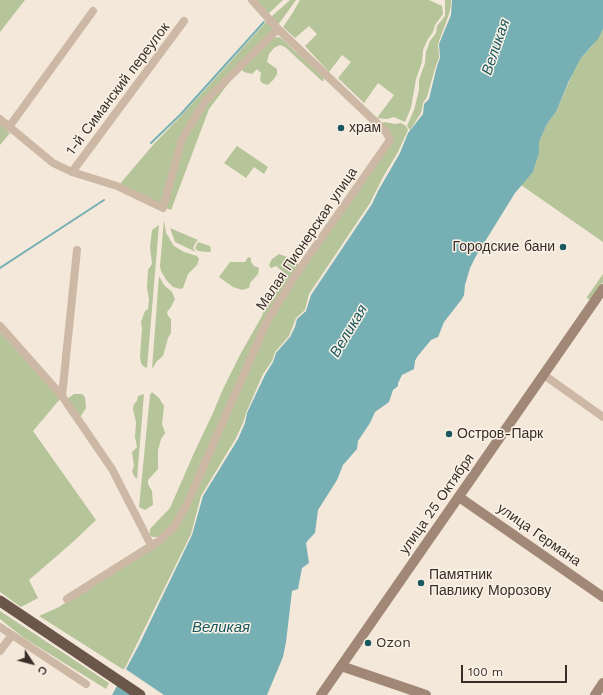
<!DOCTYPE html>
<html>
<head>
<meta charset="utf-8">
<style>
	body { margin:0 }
	#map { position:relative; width:603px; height:695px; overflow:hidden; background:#f4e8da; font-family:"Work Sans",sans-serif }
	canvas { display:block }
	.north { position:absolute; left:12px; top:643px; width:40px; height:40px; -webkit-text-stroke:3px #fbf2e7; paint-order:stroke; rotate:126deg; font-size:11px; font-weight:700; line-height:16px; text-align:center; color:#382d27 }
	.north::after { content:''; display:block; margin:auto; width:14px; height:18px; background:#382d27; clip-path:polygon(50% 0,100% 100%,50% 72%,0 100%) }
	.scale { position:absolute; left:461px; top:665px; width:106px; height:18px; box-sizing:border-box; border:2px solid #382d27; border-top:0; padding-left:5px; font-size:12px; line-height:14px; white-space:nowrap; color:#382d27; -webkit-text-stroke:3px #fbf2e7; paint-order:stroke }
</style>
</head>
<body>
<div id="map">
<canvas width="603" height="695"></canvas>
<div class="north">С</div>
<div class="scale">100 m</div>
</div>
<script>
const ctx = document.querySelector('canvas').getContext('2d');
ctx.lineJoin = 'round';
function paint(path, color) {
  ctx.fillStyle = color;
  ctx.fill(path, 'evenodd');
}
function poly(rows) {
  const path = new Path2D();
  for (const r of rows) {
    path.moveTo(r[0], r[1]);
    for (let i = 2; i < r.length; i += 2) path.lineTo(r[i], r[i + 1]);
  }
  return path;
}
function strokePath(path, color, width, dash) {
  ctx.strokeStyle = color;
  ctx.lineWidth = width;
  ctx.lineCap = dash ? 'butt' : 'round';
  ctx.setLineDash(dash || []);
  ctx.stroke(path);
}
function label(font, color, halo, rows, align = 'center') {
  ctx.font = font + ' "Work Sans",sans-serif';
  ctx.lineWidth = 3;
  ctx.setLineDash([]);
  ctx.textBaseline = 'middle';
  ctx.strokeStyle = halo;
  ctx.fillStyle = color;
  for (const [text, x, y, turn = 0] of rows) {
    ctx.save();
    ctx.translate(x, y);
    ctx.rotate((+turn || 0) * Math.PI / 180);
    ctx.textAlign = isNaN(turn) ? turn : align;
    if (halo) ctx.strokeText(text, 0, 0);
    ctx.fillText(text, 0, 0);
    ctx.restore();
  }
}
const green = poly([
	[0,0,25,0,0,32],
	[256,0,283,0,268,14],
	[290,0,296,0,278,25,271,17],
	[300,0,429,0,442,6,443,14,435,25,433,32,428,39,423,50,422,62,416,79,411,108,405,122,394,117,387,119,377,118,394,95,378,83,364,103,338,78,351,62,342,55,329,72,305,46,317,34,309,26,295,38,283,27,292,14],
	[445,0,451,0,451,5,449,14,438,44,439,58,436,65,427,97,423,103,421,113,410,130,407,126,414,110,419,90,419,80,425,63,426,52,430,41,436,33,437,26,445,16],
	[268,20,276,29,205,99,181,138,162,206,119,185,153,145,182,115],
	[603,29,603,242,521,185,533,172,539,153,539,142,547,124,556,112,573,73,581,58,593,45],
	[279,37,282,39,324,78,323,81,322,81,285,47,280,45,274,48,269,54,267,62,277,69,277,74,274,79,268,85,262,83,260,80,261,73,257,69,252,74,244,72,241,69,273,38],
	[237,72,209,109,171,210,164,207,183,139,207,100],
	[384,122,395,124,401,123,406,126,408,130,398,152,383,177,370,203,309,294,305,310,296,318,289,336,275,352,272,361,263,374,246,413,243,423,236,438,201,496,191,534,124,670,39,616,59,607,119,568,177,527,269,322,301,271,391,141,381,124],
	[0,124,10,133,0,145],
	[237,146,268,167,264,174,254,167,246,178,224,163],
	[164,220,166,233,174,246,184,252,197,256,199,259,197,265,188,274,183,288,181,289,173,287,167,281,161,271,160,266],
	[159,225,147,368,143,366,141,363,140,356,142,329,141,322,145,311,148,309,149,299,147,288,148,270,152,264,150,247,152,230],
	[170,228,198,240,196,242,193,248,196,252,175,242],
	[198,242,210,246,211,251,209,252,198,251,195,248],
	[279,254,293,259,298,263,298,266,266,319,185,503,172,525,158,537,153,537,150,535,150,529,170,508,194,453,213,413,223,389,241,353,262,316,266,305,287,275,276,266,271,268,269,265,272,259],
	[248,257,251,258,251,262,254,266,259,268,258,274,250,283,249,288,242,290,233,287,219,277,230,262,245,262],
	[603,274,603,282,591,300,588,299,587,297],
	[159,276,164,285,172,292,175,299,171,307,167,312,168,316,171,319,171,333,168,338,163,356,157,361,152,369],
	[0,332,61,398,33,431,96,520,74,541,29,580,38,598,21,607,0,592],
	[152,392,159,398,164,406,162,424,165,433,161,439,158,450,158,469,148,480,148,484,152,491,153,505,145,510,139,507,150,395],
	[74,394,82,394,85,397,86,408,81,416,78,414,67,399],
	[144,394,137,479,134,476,132,471,134,466,132,452,137,447,135,437,136,422,133,409,134,404,137,401,138,396],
	[0,611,109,683,106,689,24,638,0,619]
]);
const water = poly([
	[452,0,603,0,603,29,598,39,581,58,569,81,556,112,547,124,539,142,539,153,533,172,515,193,476,256,470,268,465,285,464,295,462,299,444,322,438,337,431,340,417,357,415,361,414,369,402,375,398,383,398,386,393,390,389,402,375,412,370,423,358,441,357,449,343,465,337,480,318,510,315,533,309,539,306,543,309,563,302,568,298,589,292,591,286,642,283,657,267,695,112,695,139,645,192,535,203,496,238,439,245,423,247,413,265,375,273,362,276,353,290,337,295,327,297,319,306,311,311,295,372,204,378,191,400,153,408,133,423,114,424,104,429,99,437,66,440,58,439,44,451,15]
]);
const pier = poly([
	[124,668,164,695,133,695,116,684]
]);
const stream = poly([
	[151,143,181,114,264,22],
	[0,268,104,200]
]);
const minor = poly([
	[0,119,53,163,72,172,117,186,163,208,182,139,206,100,278,29],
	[9,127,93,11],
	[72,172,184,21],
	[0,326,62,396,112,469,151,545],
	[544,375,603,417],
	[62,396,77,250],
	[67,599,159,541,174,527,187,504,267,321,299,270,390,140,386,132,278,29,252,0],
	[0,627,86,684],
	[0,651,12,635]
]);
const secondary = poly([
	[459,497,603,597],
	[341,666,426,695],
	[321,695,603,289],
	[595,695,603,683]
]);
const trunk = poly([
	[0,601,140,695]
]);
const markers = [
	[341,128,4,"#18585e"],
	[563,247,4,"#18585e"],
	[449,434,4,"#18585e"],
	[421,583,4,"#18585e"],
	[368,643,4,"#18585e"]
];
const streetNames = [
	["1-й Симанский переулок",118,89,-53],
	["Малая Пионерская улица",307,239,-56],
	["улица 25 Октября",437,504,-55],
	["улица Германа",539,535,35]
];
const poiNames = [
	["храм",349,128],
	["Городские бани",555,247,"right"],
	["Остров-Парк",457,434],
	["Памятник",429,575],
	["Павлику Морозову",429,591],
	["Ozon",376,643]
];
const waterNames = [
	["Великая",496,47,-71],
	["Великая",349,331,-59],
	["Великая",221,628]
];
paint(green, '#b5c499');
paint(water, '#76b0b4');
paint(pier, '#f4e8da');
strokePath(stream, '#76b0b4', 2);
strokePath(minor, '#cdb8a5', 8);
strokePath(secondary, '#a18776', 10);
strokePath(trunk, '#6b564a', 11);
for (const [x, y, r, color] of markers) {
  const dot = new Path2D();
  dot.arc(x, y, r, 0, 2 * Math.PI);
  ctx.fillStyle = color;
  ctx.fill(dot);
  strokePath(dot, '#fbf2e7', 1.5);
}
label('14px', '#382d27', '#fbf2e7', streetNames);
label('14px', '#382d27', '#fbf2e7', poiNames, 'left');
label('italic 15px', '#18585e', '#fbf2e7', waterNames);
</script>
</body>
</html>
